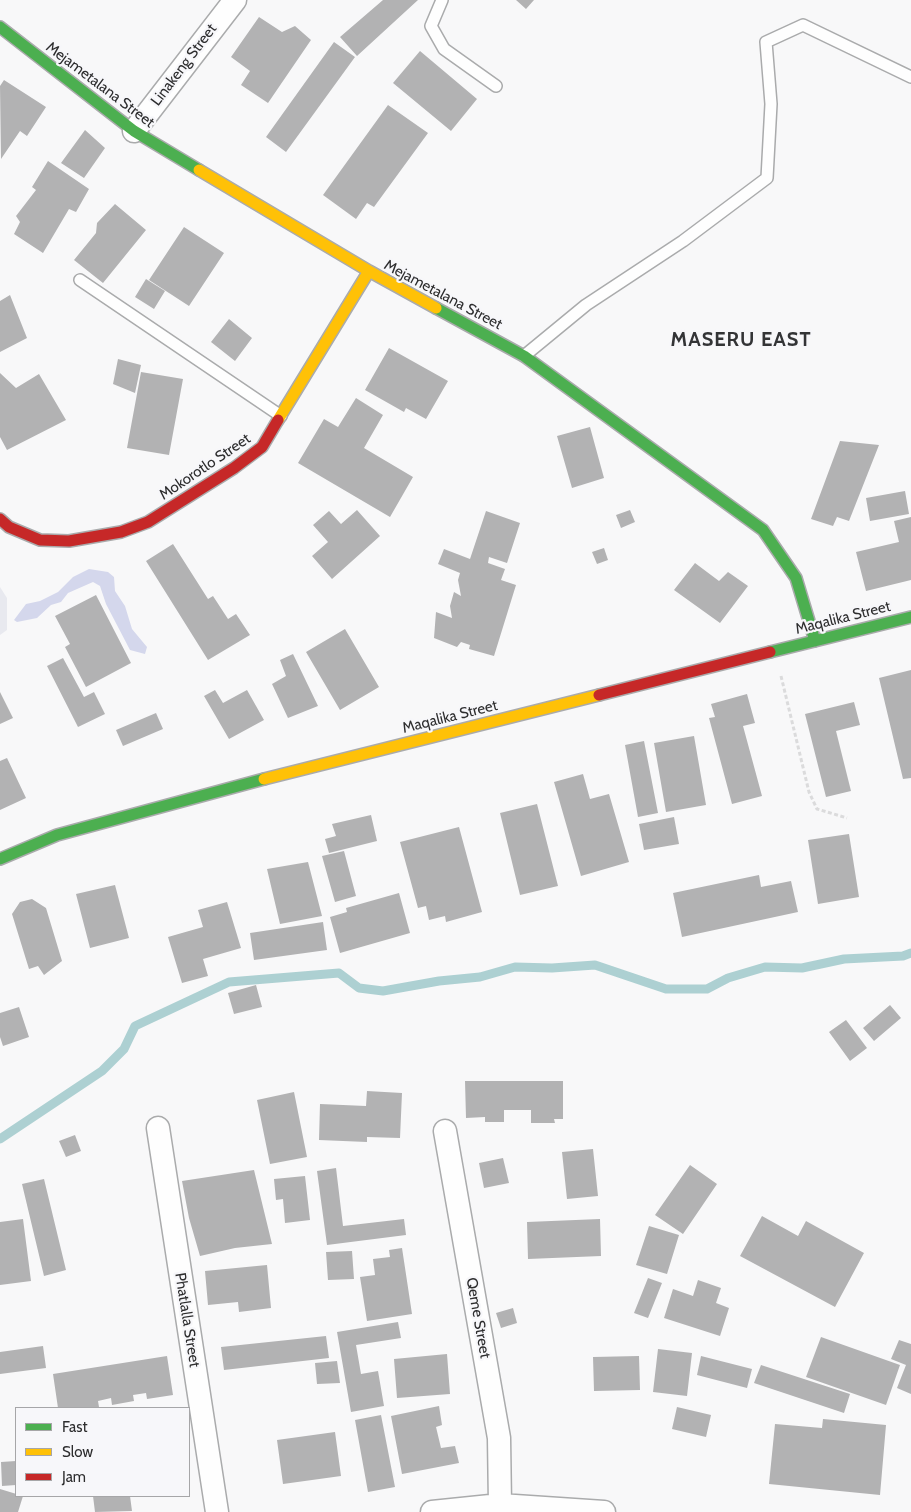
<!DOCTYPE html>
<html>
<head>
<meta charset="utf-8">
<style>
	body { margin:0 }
	#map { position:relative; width:911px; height:1512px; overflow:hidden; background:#f8f8f9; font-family:Cabin,sans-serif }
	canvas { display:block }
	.legend { position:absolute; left:15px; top:1407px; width:175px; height:90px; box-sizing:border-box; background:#f7f7fa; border:1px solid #a6a6a8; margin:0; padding:6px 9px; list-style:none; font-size:15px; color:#2d2d2e }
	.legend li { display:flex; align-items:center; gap:10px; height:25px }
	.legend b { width:25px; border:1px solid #a6a6a8 }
</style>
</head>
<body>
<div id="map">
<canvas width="911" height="1512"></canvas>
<ul class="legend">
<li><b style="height:6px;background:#4caf50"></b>Fast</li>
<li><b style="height:6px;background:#ffc107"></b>Slow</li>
<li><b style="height:6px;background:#c62828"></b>Jam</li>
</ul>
</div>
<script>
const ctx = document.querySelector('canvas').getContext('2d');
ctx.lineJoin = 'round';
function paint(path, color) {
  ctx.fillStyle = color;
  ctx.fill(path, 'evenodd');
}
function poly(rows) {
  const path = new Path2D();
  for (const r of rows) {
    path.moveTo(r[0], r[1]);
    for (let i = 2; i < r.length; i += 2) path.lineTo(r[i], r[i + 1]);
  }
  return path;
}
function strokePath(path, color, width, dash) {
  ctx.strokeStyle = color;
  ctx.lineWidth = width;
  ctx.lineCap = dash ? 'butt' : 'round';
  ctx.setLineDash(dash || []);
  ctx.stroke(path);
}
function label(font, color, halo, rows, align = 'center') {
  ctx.font = font + ' Cabin,sans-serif';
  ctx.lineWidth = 4.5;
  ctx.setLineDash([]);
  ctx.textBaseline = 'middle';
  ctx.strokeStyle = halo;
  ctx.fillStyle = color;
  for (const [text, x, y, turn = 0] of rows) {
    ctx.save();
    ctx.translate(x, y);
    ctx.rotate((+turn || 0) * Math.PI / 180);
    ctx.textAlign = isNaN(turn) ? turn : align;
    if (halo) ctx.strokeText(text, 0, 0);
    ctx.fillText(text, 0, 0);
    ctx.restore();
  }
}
const built = poly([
	[0,587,7,598,7,630,0,635]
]);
const forest = poly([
	[89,569,108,572,114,577,115,591,125,606,132,629,147,647,145,654,130,650,106,604,100,586,93,582,68,593,61,602,51,605,37,618,17,622,14,620,26,604,40,601,58,592,73,577]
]);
const stream = poly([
	[0,1139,102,1071,124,1049,135,1026,229,982,339,973,359,988,383,991,439,981,480,977,515,967,552,968,595,965,666,989,707,989,728,978,765,967,802,968,844,959,903,956,911,953]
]);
const building = poly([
	[383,0,418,0,357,56,340,37],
	[516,0,534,0,526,9],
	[259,17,282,32,295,26,311,40,268,103,241,85,250,71,231,57],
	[334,42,355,57,286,152,266,137],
	[420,51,477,99,451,131,393,83],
	[4,80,46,107,27,136,20,131,1,159,0,86],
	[388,105,428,133,374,207,367,203,356,219,323,195],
	[85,130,105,148,84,178,61,163],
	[48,161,89,189,76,212,69,209,43,253,14,234,20,222,16,216,36,190,32,187],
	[115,204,146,230,103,283,74,260,96,233,97,223],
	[184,227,224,253,189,306,149,280],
	[146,279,165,291,154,309,135,297],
	[10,295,27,338,0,352,0,301],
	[229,319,252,338,235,361,211,342],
	[389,348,448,381,426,419,406,408,404,412,365,390],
	[118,359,141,365,135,393,113,384],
	[141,372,183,379,169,455,127,448],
	[0,373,16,388,39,374,66,420,7,450,0,437],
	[356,398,383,415,364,448,413,477,390,517,298,463,324,419,338,427],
	[590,427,604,478,572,488,557,436],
	[840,441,879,445,849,521,837,517,833,526,811,519],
	[905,491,909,514,870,521,866,498],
	[357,510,380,536,332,579,312,556,328,542,313,525,329,511,341,524],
	[630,510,635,522,621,528,616,515],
	[486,511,520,523,507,563,489,557,488,563,505,569,501,580,516,585,494,656,469,649,470,645,461,642,457,647,434,638,436,612,452,618,450,606,454,592,461,596,458,580,460,573,438,564,444,549,470,559],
	[911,517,911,580,866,591,856,552,899,542,894,521],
	[173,544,208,599,213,596,228,619,236,614,250,635,208,660,146,561],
	[604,548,608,560,597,564,592,552],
	[695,563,719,581,728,572,748,586,720,623,674,590],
	[96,595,131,663,86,687,65,647,70,644,55,616],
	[345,629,379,687,340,710,306,652],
	[293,654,318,706,288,718,272,684,286,676,280,660],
	[63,658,84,697,94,692,105,714,78,727,47,666],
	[911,670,911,778,903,779,879,678],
	[215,690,223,703,247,690,264,720,229,739,204,696],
	[0,692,13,718,0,724],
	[747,694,755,723,743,726,762,796,732,804,709,718,715,717,711,704],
	[854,702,860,725,836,731,851,791,826,797,805,714],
	[156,713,163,729,123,746,116,730],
	[694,736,706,805,666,812,654,743],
	[644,741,658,813,638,817,625,745],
	[7,758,26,798,0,810,0,761],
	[583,774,590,799,609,794,629,862,581,876,554,782],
	[537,804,558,886,520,895,500,813],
	[371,815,377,841,329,853,325,839,336,836,332,824],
	[674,817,679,844,644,850,639,824],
	[459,827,482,912,446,922,445,916,429,920,426,906,418,908,400,842],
	[849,834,859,897,818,904,808,840],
	[344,851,356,896,335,902,322,856],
	[308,862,322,916,280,924,267,869],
	[759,875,761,887,791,881,798,912,682,937,673,893],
	[115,885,129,938,90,948,76,894],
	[399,893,410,933,340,953,330,917,347,912,346,908],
	[32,899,46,908,62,961,44,975,38,966,29,969,12,914,20,902],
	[227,902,241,948,203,959,208,976,182,983,168,937,203,927,198,910],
	[323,922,327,950,254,960,250,933],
	[256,985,262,1007,234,1014,228,993],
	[890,1005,901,1018,874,1041,863,1028],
	[19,1007,29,1037,3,1046,0,1037,0,1013],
	[846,1020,867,1048,850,1061,829,1032],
	[465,1081,563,1081,563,1119,554,1119,555,1123,531,1123,531,1110,504,1110,504,1122,485,1122,485,1117,466,1118],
	[367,1091,402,1093,400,1138,367,1137,367,1142,319,1140,320,1104,366,1106],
	[294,1092,307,1157,270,1164,257,1100],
	[75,1135,81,1151,66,1157,59,1141],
	[593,1149,598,1196,567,1199,562,1152],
	[503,1158,509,1183,484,1188,479,1163],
	[690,1165,717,1184,683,1234,655,1215],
	[336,1168,343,1226,404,1219,406,1235,327,1245,317,1171],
	[254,1170,272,1244,235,1248,200,1256,189,1218,182,1181],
	[305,1176,310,1220,285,1223,283,1199,276,1200,274,1179],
	[44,1179,66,1270,44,1276,22,1184],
	[762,1216,798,1236,806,1221,864,1253,835,1307,740,1256],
	[23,1219,31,1281,0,1285,0,1222],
	[600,1219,601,1256,528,1259,527,1222],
	[649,1226,679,1235,667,1274,636,1265],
	[402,1248,412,1314,367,1321,360,1277,375,1275,373,1259,390,1257,389,1250],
	[352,1251,354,1279,328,1280,326,1252],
	[267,1265,271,1308,239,1312,238,1302,208,1305,205,1271],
	[648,1278,662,1283,648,1318,634,1313],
	[698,1280,721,1288,716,1303,729,1308,720,1336,664,1318,673,1289,693,1296],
	[513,1308,517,1323,501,1328,496,1313],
	[398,1322,401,1338,356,1345,361,1374,378,1371,384,1406,351,1412,337,1332],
	[326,1336,329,1358,224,1370,221,1347],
	[821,1337,900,1365,886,1405,806,1377],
	[899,1340,911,1344,911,1394,897,1388,906,1365,891,1359],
	[43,1346,46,1368,0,1374,0,1352],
	[658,1349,692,1353,687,1396,653,1392],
	[447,1354,450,1394,397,1398,394,1359],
	[167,1356,173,1395,147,1399,146,1393,133,1395,134,1401,112,1405,111,1398,98,1401,99,1407,58,1408,53,1374],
	[639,1356,640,1390,594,1391,593,1357],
	[701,1356,752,1369,747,1388,697,1375],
	[337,1361,340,1383,317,1384,315,1363],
	[761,1365,850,1394,844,1413,754,1383],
	[439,1406,442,1425,436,1427,441,1448,455,1446,459,1463,402,1474,391,1416],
	[677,1407,711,1415,706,1437,672,1429],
	[381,1415,395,1487,368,1492,355,1420],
	[823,1419,886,1425,880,1495,769,1484,775,1424,822,1428],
	[335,1432,341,1476,283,1484,277,1440],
	[16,1461,16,1485,2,1486,1,1462],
	[0,1489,23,1496,18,1512,0,1512],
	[93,1496,130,1496,132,1511,95,1512]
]);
const path = poly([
	[781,676,809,792,817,809,847,818]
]);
const lane = poly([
	[442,0,431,26,444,49,496,86],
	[80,280,281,416],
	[524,356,586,305,683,241,767,178,771,104,766,42,803,25,911,77]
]);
const street = poly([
	[134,131,235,0],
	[158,1128,217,1512],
	[445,1131,499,1438,500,1505],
	[432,1512,500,1505,604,1512]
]);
const fast = poly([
	[0,27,134,131,199,170],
	[436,308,524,356,763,530,796,578,815,641],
	[770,652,911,617],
	[0,859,57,835,264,779]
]);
const slow = poly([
	[199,170,369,271,436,308],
	[278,420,369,271],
	[264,779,599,695]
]);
const jam = poly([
	[0,519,9,527,40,540,69,541,121,532,148,522,234,468,262,447,278,420],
	[599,695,770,652]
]);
const streetNames = [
	["Linakeng Street",184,65,-53],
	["Mejametalana Street",100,85,37],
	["Mejametalana Street",443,295,28],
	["Mokorotlo Street",205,467,-34],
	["Maqalika Street",843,618,-14],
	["Maqalika Street",450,717,-14],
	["Qeme Street",478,1318,80],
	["Phatlalla Street",187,1320,81]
];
const districtNames = [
	["MASERU EAST",741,340]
];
paint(built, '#e8e9ef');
paint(forest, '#d4d7ec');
strokePath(stream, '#add0d2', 9);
paint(building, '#b2b2b3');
strokePath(lane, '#aaabac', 14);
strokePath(street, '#aaabac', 25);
strokePath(fast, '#aaabac', 14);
strokePath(slow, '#aaabac', 14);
strokePath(jam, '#aaabac', 14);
strokePath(path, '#dbdbdc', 3, [4, 2.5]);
strokePath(lane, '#fefefe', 11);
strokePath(street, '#fefefe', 22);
strokePath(fast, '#4caf50', 11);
strokePath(slow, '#ffc107', 11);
strokePath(jam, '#c62828', 11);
label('15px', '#2d2d2e', '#f7f7fa', streetNames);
ctx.letterSpacing = '1px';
label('bold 20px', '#333436', '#f7f7fa', districtNames);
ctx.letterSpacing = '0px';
</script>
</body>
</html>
